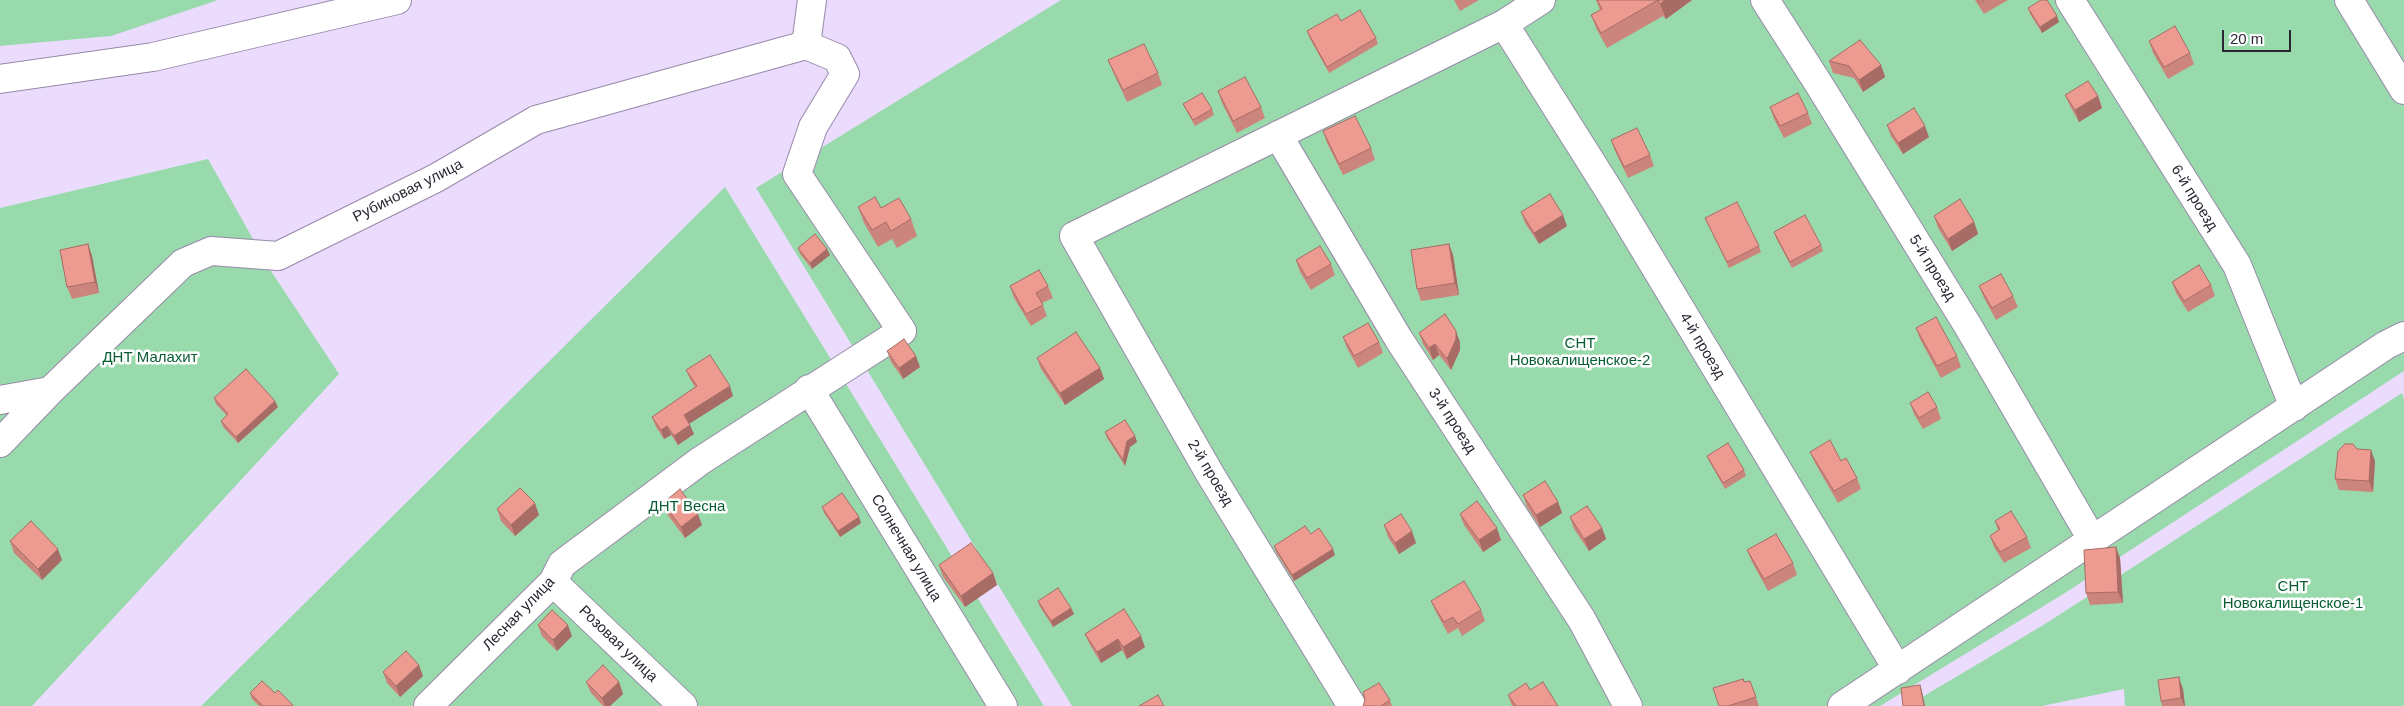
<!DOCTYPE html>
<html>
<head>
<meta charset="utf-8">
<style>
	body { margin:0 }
	#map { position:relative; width:2404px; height:706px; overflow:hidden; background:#ebdcfe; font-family:Helvetica,sans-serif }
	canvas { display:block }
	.scale { position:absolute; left:2222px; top:30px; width:69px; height:22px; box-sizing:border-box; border:2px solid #2b2633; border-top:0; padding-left:6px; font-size:15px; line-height:18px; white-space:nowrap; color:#2b2633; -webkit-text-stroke:4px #fff; paint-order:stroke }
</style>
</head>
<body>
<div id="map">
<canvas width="2404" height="706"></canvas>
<div class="scale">20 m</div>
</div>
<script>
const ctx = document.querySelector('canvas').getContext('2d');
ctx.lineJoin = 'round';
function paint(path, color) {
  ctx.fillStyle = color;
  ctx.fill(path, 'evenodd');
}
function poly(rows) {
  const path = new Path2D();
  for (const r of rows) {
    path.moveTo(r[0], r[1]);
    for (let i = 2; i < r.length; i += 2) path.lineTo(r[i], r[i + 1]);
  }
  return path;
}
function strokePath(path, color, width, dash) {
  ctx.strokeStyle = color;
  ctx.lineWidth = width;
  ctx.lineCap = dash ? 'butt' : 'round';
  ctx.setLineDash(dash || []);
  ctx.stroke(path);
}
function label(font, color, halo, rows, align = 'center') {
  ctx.font = font + ' Helvetica,sans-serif';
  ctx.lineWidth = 5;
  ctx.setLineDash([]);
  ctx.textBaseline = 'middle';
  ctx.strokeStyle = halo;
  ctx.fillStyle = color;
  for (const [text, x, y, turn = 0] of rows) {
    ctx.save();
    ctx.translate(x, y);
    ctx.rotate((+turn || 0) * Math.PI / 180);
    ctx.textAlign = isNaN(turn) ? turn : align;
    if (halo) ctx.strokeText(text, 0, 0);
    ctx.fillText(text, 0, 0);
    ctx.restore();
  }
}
const green = poly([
	[0,0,218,0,111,36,0,46],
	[1061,0,2404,0,2404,371,2065,593,1880,706,1072,706,756,188],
	[208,159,271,271,339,374,32,706,0,706,0,208],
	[725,187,1044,706,201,706],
	[2402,393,2404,399,2404,706,2125,706,2124,689,2042,706,1907,706,2045,624]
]);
const minor = poly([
	[1765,0,1820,86,1968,326,2093,541],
	[2070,0,2237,265,2294,407],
	[2349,0,2404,90],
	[1504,24,1610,192,1898,670],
	[806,45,812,0],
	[0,79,153,57,397,0],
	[1278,135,1398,338,1582,620,1628,706],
	[809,389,1003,706],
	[0,400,50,391,183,263,211,251,278,256,436,178,536,120,806,45],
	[0,443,50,391],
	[553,582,683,706],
	[428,706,553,582,562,564,700,461,902,331,797,174,813,127,845,74,837,58,806,45],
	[1352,706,1210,474,1074,236,1504,24,1541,0],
	[1842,706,2386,345,2404,336]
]);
const wall = poly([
	[1454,0,1479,0,1460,11],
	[1596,0,1692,0,1666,19,1663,16,1607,48,1597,30,1591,15,1600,10],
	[1975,0,2008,0,1984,14],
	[2028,8,2059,22,2042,33,2030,14],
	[1341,21,1376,38,1378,44,1329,73,1309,37,1307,31],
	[2149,41,2190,53,2194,64,2168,79,2153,53],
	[1108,60,1158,73,1162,85,1127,102,1113,72],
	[1829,61,1881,65,1885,77,1863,92,1854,78,1833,73],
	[1218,91,1261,107,1265,118,1237,133,1222,103],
	[2065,95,2098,96,2102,108,2079,122,2070,106],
	[1183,104,1212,109,1214,115,1195,126,1186,110],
	[1770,107,1808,113,1812,124,1784,138,1774,119],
	[1887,125,1929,137,1903,154,1891,136],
	[1323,131,1371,148,1375,160,1343,175,1327,143],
	[1611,140,1650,155,1654,166,1628,178,1615,151],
	[858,207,881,208,911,219,917,236,897,248,892,239,878,247,864,223],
	[1521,212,1567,226,1539,244,1525,223],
	[1934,216,1974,222,1978,234,1952,251,1938,228],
	[1705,218,1759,246,1761,252,1729,268],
	[1774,232,1821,245,1823,251,1792,268,1776,238],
	[88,244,92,256,99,293,72,299,67,287],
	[1449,244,1453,255,1459,295,1421,301,1417,289],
	[798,248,827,249,830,255,812,269,800,254],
	[1296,260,1331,264,1335,275,1311,290,1300,272],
	[2172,282,2211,285,2215,296,2188,312,2176,293],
	[1010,286,1048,286,1053,298,1042,303,1047,316,1031,326,1014,298],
	[1979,286,2013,296,2018,307,1996,320,1984,298],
	[1916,328,1957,356,1961,367,1941,378,1920,339],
	[1419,333,1460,342,1460,350,1451,370,1439,355,1433,360,1423,344],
	[1343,337,1379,342,1383,353,1358,368,1347,348],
	[887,351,920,367,903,379,891,362],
	[1037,358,1100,368,1104,379,1065,405,1041,369],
	[686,370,733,396,689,424,694,434,678,445,671,435,664,439,656,427,652,417,695,387,690,379],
	[214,398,278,407,238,443,223,427,221,421,227,416,216,404],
	[1910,403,1937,407,1941,419,1923,429,1914,414],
	[1105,432,1135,436,1137,442,1130,447,1125,466,1107,438],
	[2357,449,2375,461,2373,492,2339,490,2335,479],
	[1810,452,1841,461,1857,478,1861,489,1838,503,1815,463],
	[1707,456,1744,470,1746,476,1725,489,1709,461],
	[1523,495,1558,502,1562,513,1540,527,1527,507],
	[663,503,702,525,685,538,667,514],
	[822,507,861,523,840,537,824,513],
	[497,509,539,515,515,536,501,521],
	[1460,514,1501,540,1483,552,1464,525],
	[1570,517,1602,528,1606,539,1589,551,1574,529],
	[1995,521,2027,537,2031,548,2004,563,1994,547,1990,536,1998,530],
	[1384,525,1416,543,1399,554,1388,537],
	[10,541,62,560,42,580,14,553],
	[1274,546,1335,555,1294,581,1276,552],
	[2116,547,2120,558,2123,603,2090,605,2086,593],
	[1747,550,1793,563,1797,575,1768,591,1752,562],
	[939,565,993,573,997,585,965,607,943,577],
	[1038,601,1071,608,1074,614,1053,627,1040,607],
	[1431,601,1481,610,1485,621,1462,636,1458,628,1448,634,1436,612],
	[1124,609,1145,647,1127,659,1122,650,1101,663,1090,645,1085,634],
	[538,625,572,636,557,651,542,636],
	[383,672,423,676,400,697,387,683],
	[1750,681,1759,706,1719,706,1744,682],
	[586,682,619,682,623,694,610,706,603,706,591,693],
	[2183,689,2185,706,2162,706,2161,701],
	[1530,690,1558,706,1512,706,1508,695],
	[250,693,275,693,293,706,259,706,252,699],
	[1390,700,1392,706,1363,706]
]);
const shadedWall = poly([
	[1665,0,1692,0,1666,19,1660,4],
	[2057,16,2059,22,2042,33,2040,27],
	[1881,65,1885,77,1863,92,1859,80],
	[2098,96,2102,108,2079,122,2075,110],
	[1925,126,1929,137,1903,154,1898,143],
	[1563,215,1567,226,1539,244,1534,233],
	[1974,222,1978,234,1952,251,1948,239],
	[88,244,92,256,99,293,95,282],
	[1449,244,1453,255,1459,295,1455,283],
	[827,249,830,255,812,269,810,263],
	[1456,331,1460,342,1460,350,1451,370,1447,359],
	[1435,344,1439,355,1433,360,1429,348],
	[916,356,920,367,903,379,899,368],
	[1100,368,1104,379,1065,405,1060,393],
	[730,386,733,396,687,425,684,415],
	[275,401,278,407,238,443,236,437],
	[690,425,694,434,678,445,674,436],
	[667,426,671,435,664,439,661,430],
	[1135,436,1137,442,1130,447,1125,466,1123,460,1127,441],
	[2371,450,2375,461,2373,492,2369,481],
	[1558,502,1562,513,1540,527,1536,515],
	[535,503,539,515,515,536,511,525],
	[698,514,702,525,685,538,681,527],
	[859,517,861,523,840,537,838,531],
	[1497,528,1501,540,1483,552,1479,540],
	[1602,528,1606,539,1589,551,1584,539],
	[1412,531,1416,543,1399,554,1395,543],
	[2116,547,2120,558,2123,603,2118,592],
	[58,549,62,560,42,580,38,569],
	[1333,549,1335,555,1294,581,1292,575],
	[993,573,997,585,965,607,961,596],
	[1071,608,1074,614,1053,627,1051,621],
	[568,625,572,636,557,651,553,640],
	[1141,636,1145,647,1127,659,1123,647],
	[1118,639,1122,650,1101,663,1097,652],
	[419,665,423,676,400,697,396,686],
	[2179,677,2183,689,2185,706,2184,706,2181,698],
	[619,682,623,694,610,706,605,706,602,698],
	[1920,685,1922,691,1925,706,1924,706]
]);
const building = poly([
	[1597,0,1665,0,1660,4,1658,0,1601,33,1591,15,1602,9,1597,0],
	[1978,0,1984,0,1980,3,1978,0],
	[2041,0,2047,0,2057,16,2040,27,2028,8,2041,0],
	[1360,10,1376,38,1327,67,1307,31,1337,14,1341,21,1360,10],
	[2175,26,2190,53,2164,67,2149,41,2175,26],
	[1860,40,1881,65,1859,80,1849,66,1829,61,1860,40],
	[1144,44,1158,73,1123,90,1108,60,1144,44],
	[1245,77,1261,107,1233,121,1218,91,1245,77],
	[2088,81,2098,96,2075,110,2065,95,2088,81],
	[1202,93,1212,109,1193,120,1183,104,1202,93],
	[1798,93,1808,113,1780,126,1770,107,1798,93],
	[1914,108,1925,126,1898,143,1887,125,1914,108],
	[1355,116,1371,148,1339,164,1323,131,1355,116],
	[1637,128,1650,155,1624,167,1611,140,1637,128],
	[1550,194,1563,215,1534,233,1521,212,1550,194],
	[875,197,881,208,899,198,911,219,891,231,886,222,872,230,858,207,875,197],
	[1960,199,1974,222,1948,239,1934,216,1960,199],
	[1737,202,1759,246,1727,262,1705,218,1737,202],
	[1805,215,1821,245,1790,262,1774,232,1805,215],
	[815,234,827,249,810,263,798,248,815,234],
	[88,244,95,282,67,287,60,250,88,244],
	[1449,244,1455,283,1417,289,1411,250,1449,244],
	[1320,246,1331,264,1307,278,1296,260,1320,246],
	[2199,265,2211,285,2184,301,2172,282,2199,265],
	[1039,270,1048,286,1036,293,1043,305,1026,314,1010,286,1039,270],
	[2001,274,2013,296,1992,308,1979,286,2001,274],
	[1445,314,1456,331,1456,339,1447,359,1435,344,1429,348,1419,333,1445,314],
	[1936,317,1957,356,1937,366,1916,328,1936,317],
	[1368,323,1379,342,1354,356,1343,337,1368,323],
	[1076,332,1100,368,1060,393,1037,358,1076,332],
	[904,339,916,356,899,368,887,351,904,339],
	[710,355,730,386,684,415,690,425,674,436,667,426,661,430,652,417,697,386,686,370,710,355],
	[246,369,275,401,236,437,221,421,228,414,214,398,246,369],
	[1928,392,1937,407,1919,418,1910,403,1928,392],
	[1125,420,1135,436,1127,441,1123,460,1105,432,1125,420],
	[1830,440,1841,461,1846,458,1857,478,1834,491,1810,452,1830,440],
	[1728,443,1744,470,1723,483,1707,456,1728,443],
	[2345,444,2353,444,2357,449,2371,450,2369,481,2335,479,2338,451,2345,444],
	[1545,481,1558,502,1536,515,1523,495,1545,481],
	[520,488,535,503,511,525,497,509,520,488],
	[680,489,698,514,681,527,663,503,680,489],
	[842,493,859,517,838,531,822,507,842,493],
	[1477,501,1497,528,1479,540,1460,514,1477,501],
	[1587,506,1602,528,1584,539,1570,517,1587,506],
	[2011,511,2027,537,2000,552,1990,536,2000,529,1995,521,2011,511],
	[1401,514,1412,531,1395,543,1384,525,1401,514],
	[31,521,58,549,38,569,10,541,31,521],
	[1305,526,1311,534,1319,528,1333,549,1292,575,1274,546,1305,526],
	[1776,534,1793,563,1764,579,1747,550,1776,534],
	[971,543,993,573,961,596,939,565,971,543],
	[2116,547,2118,592,2086,593,2084,550,2116,547],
	[1464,581,1481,610,1458,624,1453,617,1444,622,1431,601,1464,581],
	[1058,588,1071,608,1051,621,1038,601,1058,588],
	[1124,609,1141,636,1123,647,1118,639,1097,652,1085,634,1124,609],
	[552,610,568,625,553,640,538,625,552,610],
	[406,651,419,665,396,686,383,672,406,651],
	[603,665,619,682,602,698,586,682,603,665],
	[2179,677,2181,698,2161,701,2158,680,2179,677],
	[1743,679,1744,682,1750,681,1756,697,1728,706,1719,706,1713,688,1743,679],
	[262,681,275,693,278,690,293,705,292,706,263,706,250,693,262,681],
	[1543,682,1558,706,1516,706,1508,695,1526,683,1530,690,1543,682],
	[1379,683,1390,700,1381,706,1363,706,1365,700,1363,692,1379,683],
	[1920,685,1924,706,1903,706,1901,688,1920,685],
	[1158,695,1164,706,1139,706,1158,695]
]);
const streetNames = [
	["Рубиновая улица",408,191,-27],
	["6-й проезд",2194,198,58],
	["5-й проезд",1932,268,58],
	["4-й проезд",1702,346,59],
	["3-й проезд",1452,421,57],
	["2-й проезд",1210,473,59],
	["Солнечная улица",906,548,59],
	["Лесная улица",519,614,-46],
	["Розовая улица",618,644,44]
];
const parkNames = [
	["СНТ",1580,344],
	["Новокалищенское-2",1580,361],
	["ДНТ Малахит",150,358],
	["ДНТ Весна",687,507],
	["СНТ",2293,587],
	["Новокалищенское-1",2293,604]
];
paint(green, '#99daad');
strokePath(minor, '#9789a8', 30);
strokePath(minor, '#fff', 28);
paint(wall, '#cc857c');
paint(shadedWall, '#a66c65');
paint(building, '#ed9b90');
strokePath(building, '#a66c65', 1);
label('15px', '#2b2633', '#fff', streetNames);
label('15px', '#085e32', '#fff', parkNames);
</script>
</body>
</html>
